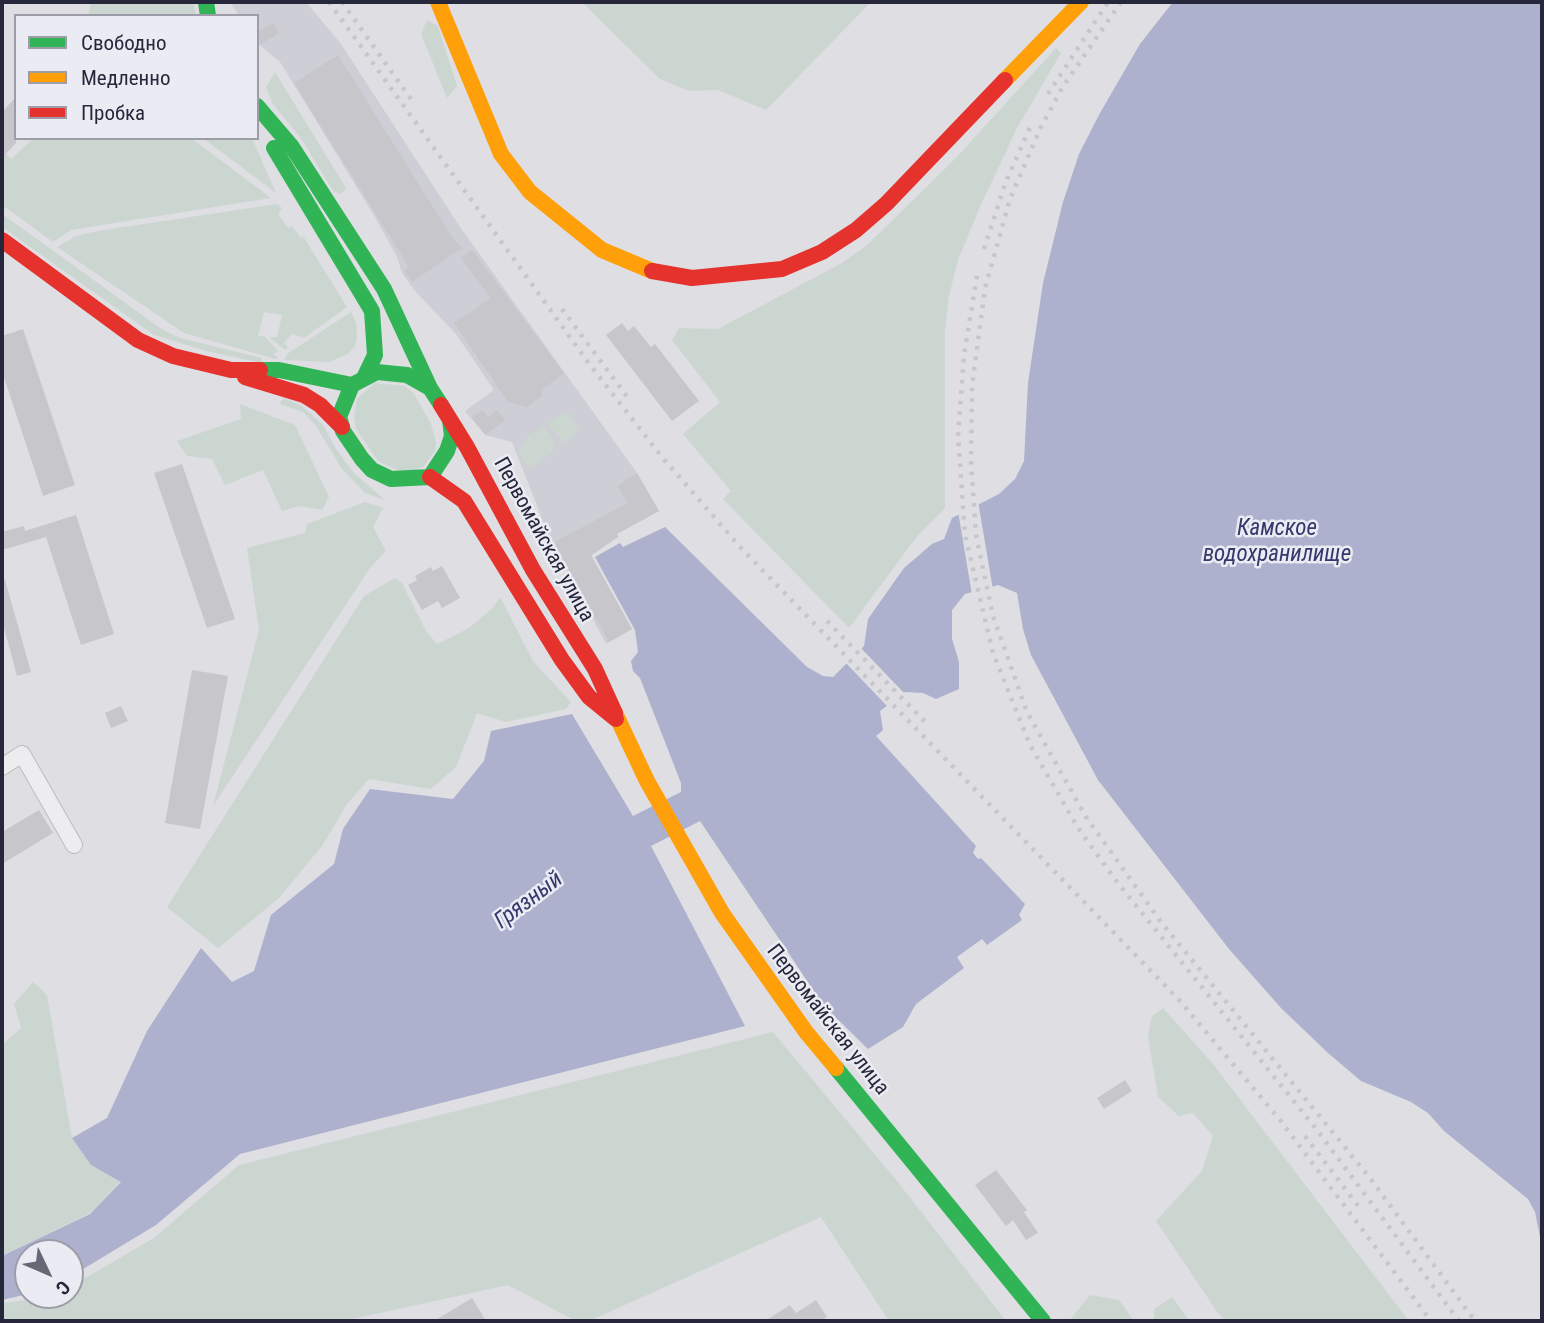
<!DOCTYPE html>
<html>
<head>
<meta charset="utf-8">
<style>
	body { margin:0 }
	#map { position:relative; width:1544px; height:1323px; overflow:hidden; background:#dedee3; font-family:"Roboto Condensed",sans-serif }
	canvas { display:block }
	.frame { position:absolute; inset:0; border:4px solid #27273b; pointer-events:none }
	.legend { position:absolute; left:14px; top:14px; width:245px; height:126px; box-sizing:border-box; background:#ebecf3; border:2px solid #9d9da9; margin:0; padding:9px 12px; list-style:none; font-size:21px; color:#27273b }
	.legend li { display:flex; align-items:center; gap:14px; height:35px }
	.legend b { width:35px; border:2px solid #9d9da9 }
	.north { position:absolute; left:14px; top:1239px; width:70px; height:70px; box-sizing:border-box; background:#ebecf3; border:2px solid #9d9da9; border-radius:50%; rotate:134deg; font-size:19px; font-weight:700; line-height:28px; text-align:center; color:#27273b }
	.north::after { content:''; display:block; margin:auto; width:24px; height:32px; background:#676776; clip-path:polygon(50% 0,100% 100%,50% 72%,0 100%) }
</style>
</head>
<body>
<div id="map">
<canvas width="1544" height="1323"></canvas>
<div class="frame"></div>
<ul class="legend">
<li><b style="height:9px;background:#30b455"></b>Свободно</li>
<li><b style="height:9px;background:#ff9f0a"></b>Медленно</li>
<li><b style="height:9px;background:#e5322d"></b>Пробка</li>
</ul>
<div class="north">С</div>
</div>
<script>
const ctx = document.querySelector('canvas').getContext('2d');
ctx.lineJoin = 'round';
function paint(path, color) {
  ctx.fillStyle = color;
  ctx.fill(path, 'evenodd');
}
function poly(rows) {
  const path = new Path2D();
  for (const r of rows) {
    path.moveTo(r[0], r[1]);
    for (let i = 2; i < r.length; i += 2) path.lineTo(r[i], r[i + 1]);
  }
  return path;
}
function strokePath(path, color, width, dash) {
  ctx.strokeStyle = color;
  ctx.lineWidth = width;
  ctx.lineCap = dash ? 'butt' : 'round';
  ctx.setLineDash(dash || []);
  ctx.stroke(path);
}
function label(font, color, halo, rows, align = 'center') {
  ctx.font = font + ' "Roboto Condensed",sans-serif';
  ctx.lineWidth = 5;
  ctx.setLineDash([]);
  ctx.textBaseline = 'middle';
  ctx.strokeStyle = halo;
  ctx.fillStyle = color;
  for (const [text, x, y, turn = 0] of rows) {
    ctx.save();
    ctx.translate(x, y);
    ctx.rotate((+turn || 0) * Math.PI / 180);
    ctx.textAlign = isNaN(turn) ? turn : align;
    if (halo) ctx.strokeText(text, 0, 0);
    ctx.fillText(text, 0, 0);
    ctx.restore();
  }
}
const built = poly([
	[230,2,306,2,341,44,460,227,637,473,659,511,617,534,618,537,591,556,632,629,606,644,548,534,512,442,485,435,465,411,494,390,456,334,414,290,401,271,398,259,375,217,280,62,257,43,257,16,239,16]
]);
const green = poly([
	[91,2,193,2,196,16,88,16],
	[582,2,871,2,766,110,718,90,689,91,660,79],
	[427,20,438,26,457,86,447,98,421,34],
	[1056,48,1061,53,1017,128,979,209,958,260,949,296,945,330,945,508,918,535,849,628,723,499,731,491,683,434,720,402,672,340,679,328,718,329,842,263,866,246,956,158],
	[275,72,346,188,341,194,334,192,300,137,273,104,266,87],
	[34,138,191,138,271,198,71,230,53,242,2,205,2,150,11,159],
	[203,138,252,138,276,193],
	[277,204,282,208,278,214,288,228,292,226,301,238,303,236,347,307,304,338,292,334,284,343,288,347,285,350,269,337,277,337,282,315,264,312,258,336,264,336,278,351,273,354,278,357,276,359,184,333,57,247,76,236,104,230],
	[2,214,163,330,180,338,262,358,262,363,210,352,154,335,2,227],
	[351,312,356,322,357,338,355,346,348,354,329,362,284,360,287,354],
	[375,383,405,386,414,394,431,424,436,442,435,451,423,467,404,473,378,461,356,429,354,417,357,399],
	[283,398,301,405,323,425,336,449,354,473,385,500,365,493,342,469,316,426,303,412,280,404],
	[240,404,295,425,329,497,322,510,299,506,282,511,263,470,225,485,212,459,187,456,177,441,241,419],
	[567,411,580,431,564,443,547,424],
	[544,426,556,443,553,446,555,450,530,469,518,452,528,436],
	[365,502,383,508,373,527,386,551,370,568,213,806,259,630,247,548,305,533,307,524],
	[395,578,402,583,426,631,437,644,469,628,493,608,500,597,533,661,571,702,566,709,506,722,477,713,456,767,431,789,369,779,347,804,322,846,278,899,218,948,167,907,364,596],
	[33,982,47,995,72,1138,91,1165,121,1181,90,1213,2,1256,2,1045,21,1028,14,1004],
	[1163,1008,1213,1064,1409,1321,1225,1321,1218,1313,1156,1221,1202,1171,1213,1136,1193,1113,1179,1116,1158,1097,1148,1037,1152,1016],
	[773,1032,897,1181,1006,1321,889,1321,821,1217,589,1321,576,1321,508,1285,343,1321,2,1321,2,1303,70,1295,70,1287,154,1238,239,1165],
	[1090,1295,1119,1300,1134,1321,1069,1321],
	[1172,1297,1190,1321,1154,1321,1154,1309]
]);
const water = poly([
	[1173,2,1542,2,1542,1247,1535,1212,1528,1199,1444,1131,1428,1113,1411,1102,1361,1081,1328,1053,1281,1008,1229,949,1098,780,1031,655,1023,629,1017,593,998,585,965,594,952,610,952,639,959,662,959,689,936,699,923,693,905,692,880,711,883,730,876,736,976,846,973,853,978,859,981,858,1025,904,1019,915,1022,920,987,945,982,939,957,957,964,968,916,1004,903,1027,868,1049,824,1006,700,821,651,846,745,1026,240,1154,156,1225,70,1277,70,1253,28,1253,28,1294,2,1300,2,1256,90,1214,121,1182,91,1165,72,1138,107,1118,147,1031,201,948,232,982,254,971,271,915,334,864,343,829,370,789,453,799,484,761,491,731,572,714,633,816,681,792,681,783,640,678,633,671,631,661,638,652,635,630,595,557,620,543,623,547,665,527,807,667,823,676,833,677,864,646,868,619,904,568,932,544,944,539,952,518,999,494,1015,479,1024,461,1028,383,1043,283,1063,202,1079,154,1100,113,1140,44]
]);
const pier = poly([
	[978,501,993,590,972,595,958,511],
	[859,646,906,695,888,707,844,661]
]);
const building = poly([
	[273,23,279,33,261,44,257,32],
	[338,55,451,236,462,248,412,282,404,270,409,267,294,83],
	[16,97,16,143,2,158,2,112],
	[472,250,564,373,540,391,543,395,527,407,508,402,454,323,491,298,461,258],
	[622,323,628,331,634,326,651,347,655,344,699,401,672,421,606,335],
	[23,329,75,485,43,496,2,371,2,336],
	[482,410,488,417,497,410,505,420,486,435,472,418],
	[182,464,235,619,207,628,154,473],
	[637,473,659,511,617,534,618,537,591,555,632,629,609,642,554,542,628,503,617,486],
	[76,515,114,634,81,645,46,537,2,550,2,532,24,526,25,531],
	[442,566,460,598,442,608,438,601,422,610,408,585,417,580,415,576,431,567,433,571],
	[2,580,5,580,31,672,17,676,2,620],
	[192,670,228,676,200,829,165,823],
	[121,706,128,721,111,728,105,713],
	[39,810,53,833,2,864,2,832],
	[1125,1080,1132,1091,1104,1109,1097,1098],
	[996,1170,1027,1210,1024,1212,1038,1233,1026,1240,1013,1220,1006,1226,975,1185],
	[472,1298,486,1321,434,1321],
	[816,1300,827,1317,820,1321,765,1321,790,1305,796,1313]
]);
const street = poly([
	[2,767,22,754,74,845]
]);
const fast = poly([
	[206,2,208,16],
	[257,106,292,147,384,289,430,388],
	[274,148,372,311,375,355,365,376],
	[260,370,279,370,352,385],
	[441,405,430,388,407,375,377,372,352,385,339,417,343,431,362,459,372,470,391,479,430,477,447,451,452,436,450,420],
	[836,1068,1043,1321]
]);
const slow = poly([
	[438,2,501,154,530,192,602,250,652,271],
	[1005,80,1081,2],
	[615,713,647,781,722,913,806,1032,836,1068]
]);
const jam = poly([
	[2,240,138,340,173,356,231,370,260,370],
	[652,271,692,278,782,269,822,252,856,230,886,204,1005,80],
	[245,377,304,395,320,405,342,427],
	[441,405,467,447,533,570,595,669,615,713],
	[430,477,464,501,562,660,589,697,616,719]
]);
const rail = poly([
	[329,2,590,365,662,457,741,548,1180,1001,1280,1120,1431,1321],
	[342,2,411,99],
	[1121,2,1062,88,1040,129,1010,199,985,288,972,386,971,461,976,535,993,616,1027,712,1086,817,1161,922,1370,1178,1475,1321],
	[1048,94,1108,2],
	[984,249,1005,184,1031,125],
	[977,276,964,355,958,436,965,535,993,653,1030,745,1078,828,1117,882,1317,1130,1459,1321],
	[562,309,631,402],
	[827,621,929,726],
	[1305,1136,1362,1211]
]);
const streetNames = [
	["Первомайская улица",543,540,61],
	["Первомайская улица",827,1020,52]
];
const waterNames = [
	["Камское",1277,529],
	["водохранилище",1277,555],
	["Грязный",529,901,-37]
];
paint(built, '#ceced7');
paint(green, '#ccd6d0');
paint(water, '#aeb1cd');
paint(pier, '#dedee3');
paint(building, '#c6c6cb');
strokePath(street, '#bbbbc0', 18);
strokePath(street, '#ededf0', 16);
strokePath(fast, '#30b455', 16);
strokePath(slow, '#ff9f0a', 16);
strokePath(jam, '#e5322d', 16);
strokePath(rail, '#c7c6cb', 4.5, [3.5, 7]);
label('21px', '#27273b', '#ebecf3', streetNames);
label('italic 23px', '#34386c', '#ebecf3', waterNames);
</script>
</body>
</html>
